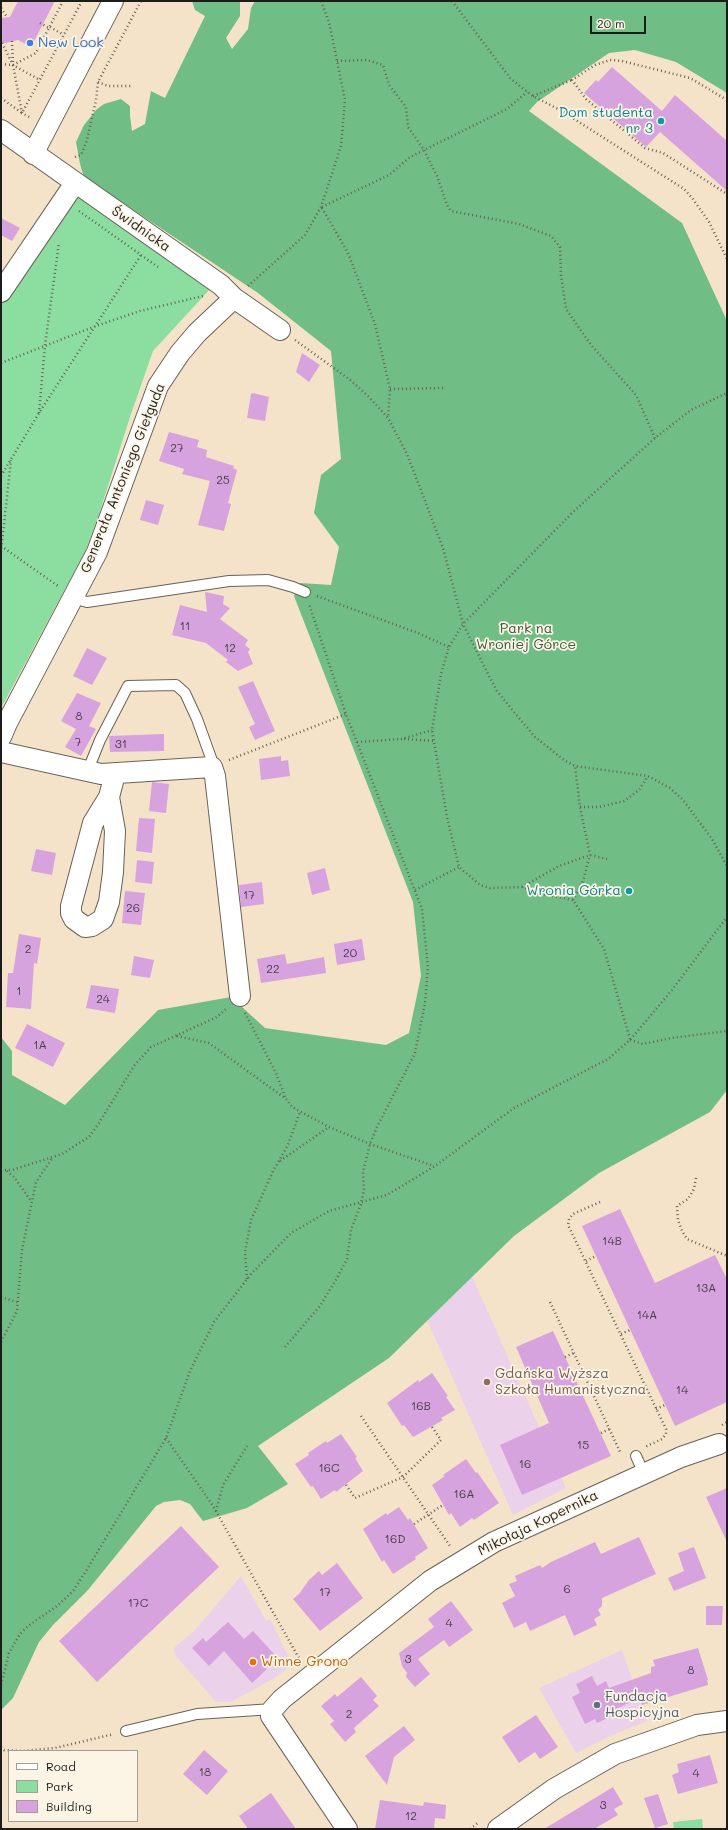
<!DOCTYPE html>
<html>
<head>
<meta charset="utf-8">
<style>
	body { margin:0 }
	#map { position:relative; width:728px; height:1830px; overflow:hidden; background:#f4e3c8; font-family:Mali,sans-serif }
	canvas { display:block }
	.frame { position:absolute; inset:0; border:2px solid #1c1c1c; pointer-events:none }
	.legend { position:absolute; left:8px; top:1750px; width:130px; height:72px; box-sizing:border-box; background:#fcf5e5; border:1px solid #a29e95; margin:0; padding:5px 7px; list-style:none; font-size:12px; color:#1c1c1c }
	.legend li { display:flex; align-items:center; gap:8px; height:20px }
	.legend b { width:20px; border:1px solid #a29e95 }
	.scale { position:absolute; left:590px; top:16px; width:56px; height:18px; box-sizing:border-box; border:2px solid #1c1c1c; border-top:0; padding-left:5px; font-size:12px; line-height:14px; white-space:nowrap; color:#1c1c1c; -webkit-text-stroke:3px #fcf5e5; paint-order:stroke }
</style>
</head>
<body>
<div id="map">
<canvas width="728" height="1830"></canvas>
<div class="frame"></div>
<ul class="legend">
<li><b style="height:5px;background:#fff"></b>Road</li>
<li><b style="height:11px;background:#8bde9f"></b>Park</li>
<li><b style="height:11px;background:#d7a3de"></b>Building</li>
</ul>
<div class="scale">20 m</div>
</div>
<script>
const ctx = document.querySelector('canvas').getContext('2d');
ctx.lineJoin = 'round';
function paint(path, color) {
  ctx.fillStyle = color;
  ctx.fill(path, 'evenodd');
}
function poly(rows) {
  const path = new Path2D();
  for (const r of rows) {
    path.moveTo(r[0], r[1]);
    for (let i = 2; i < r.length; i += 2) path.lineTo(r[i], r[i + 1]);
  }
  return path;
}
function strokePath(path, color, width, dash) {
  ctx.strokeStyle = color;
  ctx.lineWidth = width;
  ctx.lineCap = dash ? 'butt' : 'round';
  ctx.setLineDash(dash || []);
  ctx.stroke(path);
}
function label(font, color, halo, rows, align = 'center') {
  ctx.font = font + ' Mali,sans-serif';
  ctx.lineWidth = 3.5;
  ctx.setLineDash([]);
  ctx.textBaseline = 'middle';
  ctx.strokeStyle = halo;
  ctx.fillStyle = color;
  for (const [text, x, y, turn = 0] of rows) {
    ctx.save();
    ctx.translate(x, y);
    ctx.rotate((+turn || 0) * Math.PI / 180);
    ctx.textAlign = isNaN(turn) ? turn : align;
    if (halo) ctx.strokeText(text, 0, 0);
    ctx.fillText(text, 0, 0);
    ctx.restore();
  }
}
const built = poly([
	[472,1276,566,1488,513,1515,427,1320],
	[241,1576,266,1621,270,1619,292,1664,276,1677,231,1702,216,1702,175,1655,174,1648,194,1631],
	[622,1650,647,1721,610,1736,576,1753,539,1688]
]);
const green = poly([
	[73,193,211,288,153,351,131,414,98,517,85,552,1,708,1,298],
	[702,1819,703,1829,674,1829,673,1822]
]);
const forest = poly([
	[192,1,240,2,240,16,226,38,232,49,248,29,251,8,255,1,727,1,727,93,676,62,635,50,609,53,537,102,529,111,682,223,727,321,727,1090,710,1112,599,1173,514,1236,389,1358,258,1446,288,1484,247,1508,203,1521,190,1504,180,1500,164,1502,156,1506,88,1590,53,1625,39,1642,13,1698,1,1710,1,1037,12,1051,12,1075,65,1105,158,1010,231,997,265,1028,386,1045,409,1033,421,976,413,902,294,596,300,583,331,585,339,547,314,513,321,475,341,459,331,351,258,293,84,177,80,164,76,142,84,125,97,109,104,104,121,99,130,106,130,116,132,131,145,124,151,91,165,98,205,16,195,10]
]);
const building = poly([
	[18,1,55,1,31,47,18,40,1,44,1,18,10,17],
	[612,67,662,111,675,95,727,141,727,191,660,132,646,147,584,93,596,80,598,82],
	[1,218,20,228,12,241,1,235],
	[302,353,320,365,309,382,296,372],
	[253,393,269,397,265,421,247,418,251,394],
	[169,432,199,440,197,447,207,450,206,457,234,466,233,468,237,470,228,503,231,504,224,531,198,525,210,481,182,474,184,469,159,461],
	[146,500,164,505,158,525,140,520],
	[205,592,224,596,223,604,230,608,220,619,248,640,245,645,250,649,248,652,253,664,238,671,226,662,228,660,206,643,172,635,180,605,207,612],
	[87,648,107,658,92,685,73,676],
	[253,681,275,731,255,740,249,727,255,724,238,687],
	[77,693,101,703,89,726,96,729,81,756,65,747,76,729,61,721],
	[164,734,164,751,110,752,109,736],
	[281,756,281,761,288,760,290,776,261,780,259,759],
	[152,782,169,784,166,813,149,811],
	[139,818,155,819,152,853,136,851],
	[36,849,56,853,52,875,31,871],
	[137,860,154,862,152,884,135,882],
	[325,868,330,890,312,895,307,873],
	[262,882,264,904,241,907,239,885],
	[125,891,145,893,141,925,122,923],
	[19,934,41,938,37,964,34,963,31,1009,6,1007,8,973,13,973],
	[362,939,365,960,337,965,334,944],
	[285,954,287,964,324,957,326,973,261,983,257,959],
	[134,956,154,960,150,978,131,975],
	[91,985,119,989,115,1013,86,1008],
	[27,1024,65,1043,53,1067,15,1048],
	[620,1209,655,1283,715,1255,727,1279,727,1402,675,1426,582,1226],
	[553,1331,611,1456,522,1495,500,1445,549,1423,516,1347],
	[432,1373,448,1396,446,1397,455,1410,441,1418,443,1420,413,1437,404,1425,402,1426,387,1403,418,1380,419,1382],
	[341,1434,357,1457,355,1458,363,1471,336,1492,335,1490,321,1499,313,1486,311,1487,295,1464,309,1455,308,1453,326,1441,327,1443],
	[466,1459,476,1473,477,1472,499,1503,474,1520,472,1518,460,1527,451,1513,449,1515,432,1485,445,1476,443,1475],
	[727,1488,727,1542,706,1497],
	[399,1507,408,1520,410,1518,428,1548,415,1557,416,1559,393,1574,384,1560,382,1562,363,1529,386,1513,387,1515],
	[181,1526,219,1567,97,1682,59,1641],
	[639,1537,656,1574,602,1598,602,1606,598,1610,601,1615,594,1619,597,1625,574,1636,565,1615,530,1631,526,1622,514,1628,502,1603,515,1596,509,1584,517,1581,515,1576,540,1565,542,1568,551,1562,595,1542,601,1554],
	[694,1547,706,1578,674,1591,668,1578,684,1571,678,1553],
	[337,1563,363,1598,320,1631,293,1599,299,1594,309,1580,319,1571,322,1575],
	[451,1601,473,1630,449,1647,444,1640,418,1659,430,1674,415,1687,406,1677,407,1673,402,1666,399,1653,434,1627,428,1619],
	[706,1606,723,1606,722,1625,706,1625],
	[228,1622,244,1639,253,1631,274,1654,262,1664,267,1669,252,1683,224,1651,209,1666,192,1648,203,1638,206,1642],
	[698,1648,708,1680,707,1680,708,1685,642,1705,639,1698,608,1713,610,1717,597,1723,595,1719,585,1724,572,1697,580,1693,576,1684,592,1676,597,1686,606,1681,609,1688,651,1673,651,1667,655,1666,653,1660],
	[361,1677,377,1696,373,1700,379,1706,354,1728,356,1732,345,1742,330,1724,334,1721,321,1706,335,1694,337,1697],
	[536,1715,558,1747,540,1759,535,1752,519,1763,502,1737],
	[404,1726,415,1740,394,1757,387,1785,365,1756],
	[204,1750,228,1771,207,1795,183,1774],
	[710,1755,718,1783,678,1794,672,1775,679,1772,677,1764],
	[613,1787,623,1804,614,1809,618,1815,594,1829,544,1829],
	[271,1793,296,1829,248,1829,239,1816],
	[658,1794,668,1824,655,1828,644,1798],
	[380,1800,423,1806,424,1802,446,1805,445,1819,435,1818,434,1829,375,1829]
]);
const path = poly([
	[452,1,510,78,521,87,533,96,560,110,684,189,693,199,709,222,727,259],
	[1,8,7,17],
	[40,23,49,28],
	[50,27,64,35],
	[12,41,13,65,22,113,31,118],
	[2,43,13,65,40,80],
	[337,61,367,60,383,65,389,85,406,107,408,127,424,150,437,176,447,205,451,211,519,224,551,236,560,247,561,275,566,309,591,345,636,395,655,438],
	[1,64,13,65,36,53,63,1],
	[98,82,108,86,132,86],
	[533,96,572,80],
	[1,98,22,113,82,1],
	[727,100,690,78,622,61,610,60,595,65,572,80,586,99,645,148,663,153,727,194],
	[75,157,81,155,87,140,96,100,98,82,141,1],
	[322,207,389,175,410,157,507,109,527,92],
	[322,208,348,253,375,324,390,389,388,418],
	[79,211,158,267],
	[248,286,305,235,321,207,341,146,345,100,329,22,321,1],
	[295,340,349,379,369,397,388,418,407,454,443,548,463,624,487,672,497,691,514,712,535,737,564,760,575,766,648,776,670,788,683,800,712,839,727,866],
	[1,363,96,326,140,311,203,296],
	[390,389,444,388],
	[39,413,45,345,59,243],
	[1,476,39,413,141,255],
	[1,546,58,586],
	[1,552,11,460],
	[317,596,418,633,449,647],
	[404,739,434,741],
	[357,742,402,739,432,730],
	[229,760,346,714],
	[580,807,599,807,624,801,639,790,648,776],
	[522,887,559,866,590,855,607,859],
	[415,890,459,867],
	[573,900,583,881,590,855,580,807,575,766],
	[245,1013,276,1073,286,1099],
	[177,1036,209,1043,286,1099,292,1107,329,1127,370,1144,434,1166],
	[630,1039,604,949,573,900,538,893,522,887,490,888,480,885,459,867,447,817,432,730,441,674,449,647,463,624,573,512,655,438,691,410,727,393],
	[630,1040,643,1044,671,1038,727,1031],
	[280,1161,329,1127],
	[1,1170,12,1170,62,1154,89,1137,99,1123,134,1066,151,1047,217,1017,226,1009],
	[7,1171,14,1177,31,1201],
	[696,1178,694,1189,688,1199,677,1206,678,1220,682,1231,687,1239,727,1256],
	[600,1202,573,1214,569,1219,568,1225,666,1429,666,1434,662,1439,645,1447],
	[586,1261,596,1256],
	[247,1279,245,1252,251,1220,273,1171,287,1147,300,1112],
	[1,1297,17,1302],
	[550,1302,621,1454],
	[621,1334,630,1330],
	[1,1342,17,1311,22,1250,36,1182,53,1157],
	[285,1347,320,1306,337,1278,347,1259,351,1230,361,1204,364,1190,363,1172,370,1144,377,1127,415,1053,425,1003,428,967,422,909,346,714,309,604],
	[565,1357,574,1353],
	[656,1409,665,1405],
	[361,1416,450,1546],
	[722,1425,727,1422],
	[601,1433,610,1429],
	[166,1438,213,1506,300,1660],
	[346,1485,355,1498,403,1477,441,1440,432,1427],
	[216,1511,223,1485,247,1446],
	[414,1524,443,1505],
	[1,1685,9,1653,20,1634,28,1626,57,1606,73,1591,86,1571,166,1438,190,1371,214,1322,251,1274,291,1233,329,1211,387,1195,435,1166,514,1108,608,1059,630,1040,672,990,727,917],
	[1,1747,4,1750,23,1751,55,1748,114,1734],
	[470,1829,479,1822]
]);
const lane = poly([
	[73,598,87,602,229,581,268,580,293,587,305,592],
	[88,770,100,740,128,686,176,685,185,693,197,719,211,758,212,767],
	[636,1456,644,1474],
	[126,1731,197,1714,273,1709]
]);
const street = poly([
	[1,130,221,285,234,298,280,330],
	[33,154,113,1],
	[1,292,75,183],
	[1,737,7,723,97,552,158,386,180,353,197,333,234,298],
	[1,752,101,774,212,767,215,776,240,996],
	[109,797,93,823,71,906,71,913,74,919,85,927,92,926,103,919,109,902,113,872,115,831,109,797,115,774],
	[347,1829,271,1716,273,1709,282,1699,430,1581,494,1542,681,1457,719,1444],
	[498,1829,554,1789,615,1754,697,1725,727,1721]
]);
const markers = [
	[30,43,4,"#3f7fe0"],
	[661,121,4,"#0f9aa8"],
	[629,891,4,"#0f9aa8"],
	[487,1382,4,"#8d6e63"],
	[253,1662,4,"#e8710a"],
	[597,1705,4,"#5c6f8a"]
];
const numberNames = [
	["27",177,448],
	["25",223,480],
	["11",185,626],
	["12",230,648],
	["8",79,716],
	["7",78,742],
	["31",121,744],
	["17",249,895],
	["26",133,908],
	["2",28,949],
	["20",350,953],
	["22",273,969],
	["1",19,991],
	["24",103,999],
	["1A",40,1045],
	["14B",612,1241],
	["13A",706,1288],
	["14A",647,1315],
	["14",682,1390],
	["16B",421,1406],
	["15",583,1445],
	["16",525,1464],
	["16C",329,1468],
	["16A",464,1494],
	["16D",395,1539],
	["6",567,1589],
	["17",325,1592],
	["17C",138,1603],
	["4",449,1623],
	["3",408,1659],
	["8",691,1670],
	["2",349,1714],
	["18",205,1772],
	["4",696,1773],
	["3",603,1805],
	["12",411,1816]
];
const shopNames = [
	["New Look",38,43]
];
const cultureNames = [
	["Dom studenta",653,113],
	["nr 3",653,129],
	["Wronia Górka",621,891]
];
const streetNames = [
	["Świdnicka",141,229,35],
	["Generała Antoniego Giełguda",123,478,-68],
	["Mikołaja Kopernika",538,1523,-26]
];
const parkNames = [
	["Park na",526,629],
	["Wroniej Górce",526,645]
];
const educationNames = [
	["Gdańska Wyższa",495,1374],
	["Szkoła Humanistyczna",495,1390]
];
const foodNames = [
	["Winne Grono",261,1662]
];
const serviceNames = [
	["Fundacja",605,1697],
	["Hospicyjna",605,1713]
];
paint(built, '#ecd1ea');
paint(green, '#8bde9f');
paint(forest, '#70bd86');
paint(building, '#d7a3de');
strokePath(lane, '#686258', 12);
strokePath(street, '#686258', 22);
strokePath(path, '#686258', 2.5, [1, 3]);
strokePath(lane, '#fff', 10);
strokePath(street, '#fff', 20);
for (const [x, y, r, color] of markers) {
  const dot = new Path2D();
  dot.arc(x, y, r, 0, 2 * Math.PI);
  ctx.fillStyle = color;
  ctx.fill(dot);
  strokePath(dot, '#fcf5e5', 1.5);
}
label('12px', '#4b3e4c', null, numberNames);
label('14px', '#366cbe', '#fcf5e5', shopNames, 'left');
label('14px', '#0d838f', '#fcf5e5', cultureNames, 'right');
label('14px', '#1c1c1c', '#fcf5e5', streetNames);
label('14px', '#3d5643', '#fcf5e5', parkNames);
label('14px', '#785e54', '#fcf5e5', educationNames, 'left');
label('14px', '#c56008', '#fcf5e5', foodNames, 'left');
label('14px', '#4e5e75', '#fcf5e5', serviceNames, 'left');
</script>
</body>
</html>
